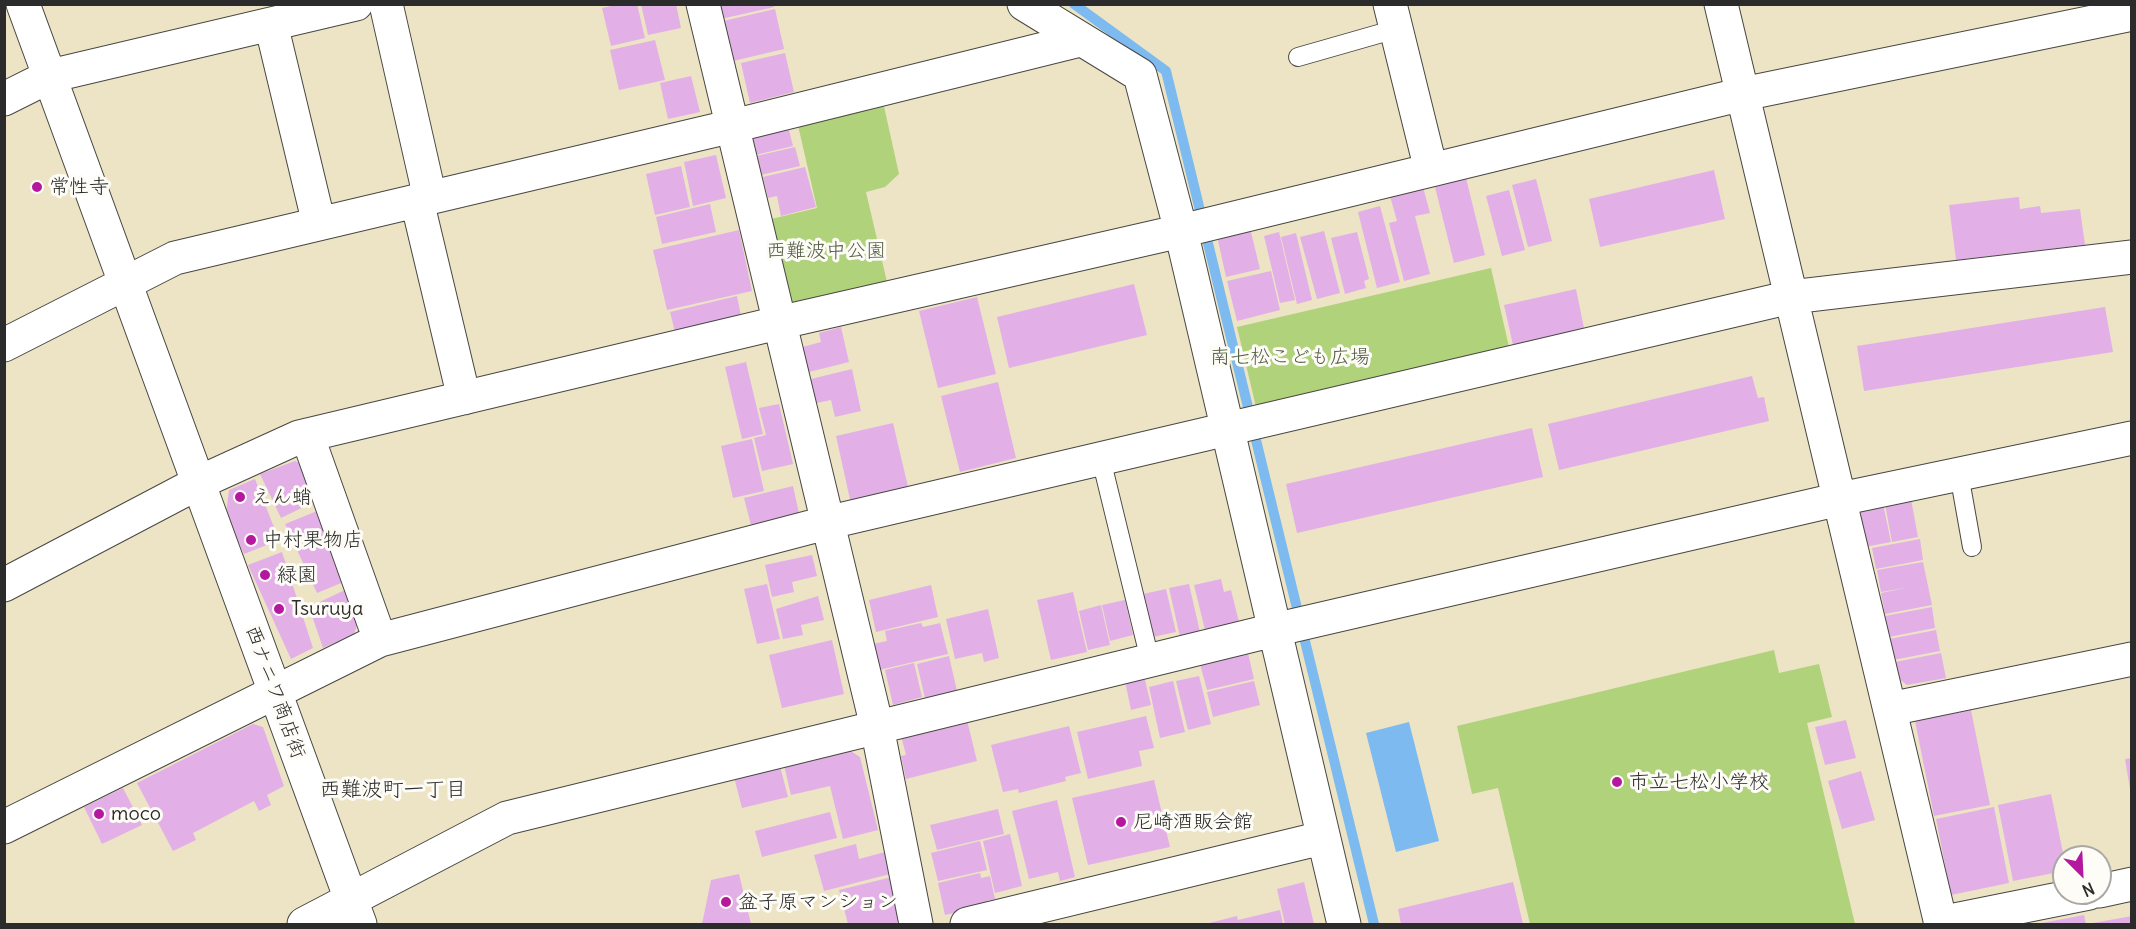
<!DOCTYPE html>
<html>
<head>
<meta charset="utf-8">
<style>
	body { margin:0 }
	#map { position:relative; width:2136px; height:929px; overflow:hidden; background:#ece4c5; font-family:Delius,sans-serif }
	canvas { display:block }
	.frame { position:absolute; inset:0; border:6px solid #2b2b2b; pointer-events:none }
	.north { position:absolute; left:2052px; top:845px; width:60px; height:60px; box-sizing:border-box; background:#fdfcf7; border:2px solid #a9a8a5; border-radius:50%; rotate:156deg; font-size:16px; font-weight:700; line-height:24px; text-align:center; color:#2b2b2b }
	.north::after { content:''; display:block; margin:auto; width:21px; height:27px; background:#b5179e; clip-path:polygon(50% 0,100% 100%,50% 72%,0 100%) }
</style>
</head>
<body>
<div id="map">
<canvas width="2136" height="929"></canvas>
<div class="frame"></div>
<div class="north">N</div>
</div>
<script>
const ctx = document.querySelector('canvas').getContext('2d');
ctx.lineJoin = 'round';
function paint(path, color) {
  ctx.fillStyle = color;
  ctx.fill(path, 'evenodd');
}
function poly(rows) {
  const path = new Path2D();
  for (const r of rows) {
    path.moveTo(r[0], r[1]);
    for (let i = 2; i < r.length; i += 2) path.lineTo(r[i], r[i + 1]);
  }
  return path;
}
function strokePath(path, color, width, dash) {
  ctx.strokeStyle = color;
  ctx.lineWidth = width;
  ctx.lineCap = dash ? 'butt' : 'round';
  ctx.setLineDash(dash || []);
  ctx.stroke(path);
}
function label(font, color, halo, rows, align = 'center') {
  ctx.font = font + ' Delius,"Klee One",sans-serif';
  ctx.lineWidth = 6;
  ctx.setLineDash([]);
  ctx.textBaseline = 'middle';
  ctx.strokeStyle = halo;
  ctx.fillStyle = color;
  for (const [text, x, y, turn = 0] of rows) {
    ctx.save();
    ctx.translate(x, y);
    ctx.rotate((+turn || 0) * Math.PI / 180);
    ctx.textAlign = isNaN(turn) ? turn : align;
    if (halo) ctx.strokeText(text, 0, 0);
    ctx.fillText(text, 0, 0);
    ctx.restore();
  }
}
const green = poly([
	[883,102,899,174,885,187,866,192,887,282,793,303,785,297,767,220,817,208,797,121],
	[1491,268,1509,347,1256,407,1237,327],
	[1774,650,1779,673,1819,664,1832,717,1807,723,1855,924,1530,924,1498,788,1472,794,1457,726]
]);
const water = poly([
	[1409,722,1439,841,1396,852,1366,733]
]);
const stream = poly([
	[1074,4,1166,71,1374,924]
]);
const building = poly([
	[620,4,637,4,645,38,611,46,602,8],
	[641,4,676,4,681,28,648,35],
	[717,4,773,4,774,7,721,19],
	[775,9,784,49,729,62,719,22],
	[655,40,665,80,619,90,610,50],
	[785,53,794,92,750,103,741,63],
	[691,76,700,112,668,119,660,83],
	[788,126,793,146,751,156,749,147,757,134],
	[795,147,800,166,756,176,752,157],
	[716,155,726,198,693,206,684,162],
	[681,166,690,207,655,215,646,174],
	[805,167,816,207,781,216,777,196,768,198,763,177],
	[1714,170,1725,219,1600,247,1589,199],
	[1466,178,1485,255,1454,263,1435,187],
	[1536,179,1552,241,1528,247,1512,185],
	[1423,187,1430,213,1415,216,1430,274,1404,281,1389,223,1397,221,1390,196],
	[1509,190,1525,250,1502,256,1486,196],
	[2019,197,2020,209,2040,206,2041,213,2080,209,2085,245,1956,260,1949,205],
	[710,204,716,232,662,244,656,217],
	[1380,206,1400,282,1377,288,1358,212],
	[1250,228,1260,269,1226,277,1217,236],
	[739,230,752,291,667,310,653,250],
	[1324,231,1340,293,1317,299,1300,237],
	[1279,232,1295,300,1280,303,1264,236],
	[1357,232,1369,279,1364,281,1366,288,1345,294,1331,238],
	[1296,233,1312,300,1297,304,1281,237],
	[1271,271,1280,310,1237,321,1227,281],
	[1134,284,1147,335,1009,368,997,317],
	[1576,289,1584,328,1513,345,1504,305],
	[737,296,741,316,675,332,670,312],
	[977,297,996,374,938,388,919,311],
	[2105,307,2113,352,1864,391,1857,346],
	[841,327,849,362,805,373,799,348,821,342,819,333],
	[746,362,763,434,742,439,725,367],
	[852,369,861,411,835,417,831,400,812,404,807,380],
	[1752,376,1758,398,1764,397,1769,421,1559,470,1548,424],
	[998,382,1016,458,960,472,941,396],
	[779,404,793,464,762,471,754,438,766,435,759,408],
	[893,423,909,491,851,504,836,436],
	[1532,428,1543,477,1297,533,1286,484],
	[752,439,764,491,733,498,721,446],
	[295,461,306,466,318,500,281,518,260,474],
	[255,479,279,540,244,554,226,513,229,490],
	[793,486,799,513,751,525,744,498],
	[1911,499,1918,537,1892,542,1885,504],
	[1883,504,1891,542,1865,547,1859,513,1862,508],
	[332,505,346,581,317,593,285,524],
	[1920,539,1923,560,1876,569,1872,548],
	[282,552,313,648,291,659,248,565],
	[812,555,817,576,792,582,794,592,772,597,765,565],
	[1923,562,1932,605,1885,614,1881,593,1905,588,1881,592,1877,570],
	[1221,579,1224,592,1231,590,1239,622,1205,630,1194,585],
	[767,584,780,639,757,644,744,589],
	[1189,584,1200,632,1180,637,1169,588],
	[931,585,938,617,876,632,869,600],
	[347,589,359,620,354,634,323,648,309,607],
	[1166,589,1176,632,1153,637,1143,594],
	[1073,592,1087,652,1051,660,1037,600],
	[818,596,824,620,801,625,803,635,783,639,776,609],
	[1125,600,1133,635,1110,641,1102,605],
	[1101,605,1110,645,1088,650,1079,611],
	[1932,607,1935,628,1889,637,1885,616],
	[988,609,999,658,984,662,982,653,955,659,946,619],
	[921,623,923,627,940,623,948,654,879,670,873,644,887,641,885,631],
	[1936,630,1940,651,1893,660,1889,639],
	[832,640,844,694,782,708,769,655],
	[1248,653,1254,679,1207,690,1200,664],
	[1941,653,1946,678,1907,685,1898,678,1895,662],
	[949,656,957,691,925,698,917,664],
	[914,663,922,697,893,705,885,670],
	[1144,676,1151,705,1131,710,1125,681],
	[1199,676,1211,724,1188,730,1176,681],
	[1173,681,1185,732,1160,738,1149,687],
	[1254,681,1260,705,1213,717,1207,692],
	[1971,710,1990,805,1934,816,1915,721],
	[1146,716,1154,748,1139,751,1142,766,1088,779,1077,732],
	[967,720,977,761,906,779,901,756,906,755,901,736],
	[1846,720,1856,758,1825,765,1815,727],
	[253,724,263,727,284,786,267,795,271,805,259,811,254,801,193,833,196,840,173,851,137,783],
	[1069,726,1081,773,1065,777,1066,781,1019,793,1018,789,1003,792,991,745],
	[849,750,860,757,878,830,843,839,830,786,791,795,784,765],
	[2132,758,2132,789,2130,789,2125,759],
	[780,766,788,797,742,808,734,777],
	[1861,771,1875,820,1842,829,1828,781],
	[1154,780,1170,847,1088,865,1072,798],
	[123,788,142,825,102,844,84,807],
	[2051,794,2064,858,2064,871,2013,881,1998,805],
	[1057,800,1075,877,1060,881,1058,872,1029,879,1012,811],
	[1994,807,2009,883,1951,895,1936,819],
	[998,809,1004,834,937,850,930,825],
	[830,812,837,838,762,857,755,831],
	[1010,834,1022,886,995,893,983,841],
	[980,841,987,870,938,881,931,853],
	[856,844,859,859,885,852,890,874,824,891,814,855],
	[980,873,981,878,990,876,995,899,987,901,987,905,945,915,938,883],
	[739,874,751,924,702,924,711,880],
	[892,877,902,915,896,924,848,924,839,890],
	[1304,882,1314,924,1285,924,1277,889],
	[1513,882,1523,924,1401,924,1398,909],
	[1280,910,1283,924,1205,924,1237,916,1238,920],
	[2084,915,2086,924,2042,924,2042,923],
	[2132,916,2132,924,2093,924,2093,923]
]);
const lane = poly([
	[1298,57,1396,29],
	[1101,459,1150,660],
	[1959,474,1972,547]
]);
const street = poly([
	[23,4,360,924],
	[386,4,430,198],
	[703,4,877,727,916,924],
	[1024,4,1140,75,1181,231,1344,924],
	[1390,4,1431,170],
	[1721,4,1941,924],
	[271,24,319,224],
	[4,99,50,76,356,4],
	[417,201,464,398],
	[4,345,175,258,733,126,1080,40],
	[307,435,380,640],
	[4,585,198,483,299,437,778,323,1181,231,1743,94,2132,14],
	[1890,709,2132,659],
	[4,827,380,640,826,523,1791,297,2132,257],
	[2100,891,2132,884],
	[1940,923,2089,893],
	[304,924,507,818,1274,630,1840,499,2132,438],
	[967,924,1322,838]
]);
const markers = [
	[37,187,6,"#b5179e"],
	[240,497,6,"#b5179e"],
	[251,540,6,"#b5179e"],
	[265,575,6,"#b5179e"],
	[279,609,6,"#b5179e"],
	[1617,782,6,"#b5179e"],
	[99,814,6,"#b5179e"],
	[1121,822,6,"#b5179e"],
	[726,902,6,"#b5179e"]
];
const poiNames = [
	["常性寺",49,187],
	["えん蛸",252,497],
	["中村果物店",263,540],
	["緑園",277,575],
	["Tsuruya",291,609],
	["市立七松小学校",1629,782],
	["moco",111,814],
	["尼崎酒販会館",1133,822],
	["盆子原マンション",738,902]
];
const parkNames = [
	["西難波中公園",826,251],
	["南七松こども広場",1290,357]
];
const streetNames = [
	["西ナニワ商店街",275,692,70]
];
const neighbourhoodNames = [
	["西難波町一丁目",393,790]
];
paint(green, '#b0d27b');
paint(water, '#7dbaf0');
strokePath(stream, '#7dbaf0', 10);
paint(building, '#e2b0e7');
strokePath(lane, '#484742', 20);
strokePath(street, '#484742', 35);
strokePath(lane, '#fff', 18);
strokePath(street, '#fff', 33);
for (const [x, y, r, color] of markers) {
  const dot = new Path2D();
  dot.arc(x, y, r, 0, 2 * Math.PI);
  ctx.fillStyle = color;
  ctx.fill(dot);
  strokePath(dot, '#fdfcf7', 2);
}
label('20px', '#2b2b2b', '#fdfcf7', poiNames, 'left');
label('20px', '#535d43', '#fdfcf7', parkNames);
label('20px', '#2b2b2b', '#fdfcf7', streetNames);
label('21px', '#2b2b2b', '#fdfcf7', neighbourhoodNames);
</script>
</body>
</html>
